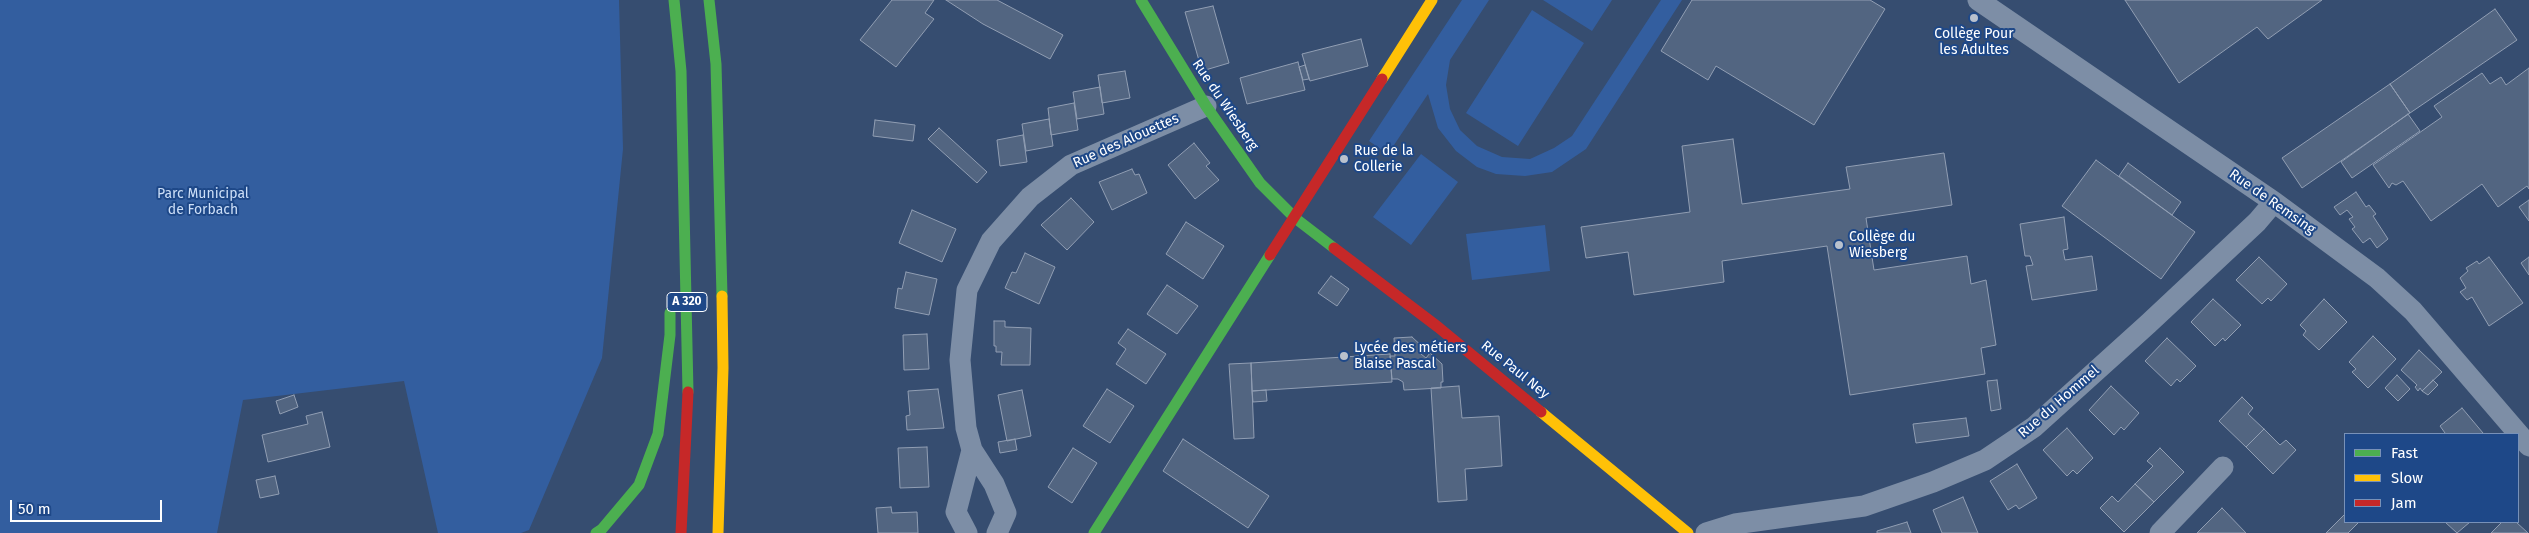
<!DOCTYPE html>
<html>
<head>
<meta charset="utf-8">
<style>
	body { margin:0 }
	#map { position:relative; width:2529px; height:533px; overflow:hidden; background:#364d70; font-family:"Fira Sans",sans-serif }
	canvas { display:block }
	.legend { position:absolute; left:2344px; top:433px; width:175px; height:90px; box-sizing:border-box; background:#1e4888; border:1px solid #7891b8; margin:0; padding:6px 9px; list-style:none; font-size:15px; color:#fff }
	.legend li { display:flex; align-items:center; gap:10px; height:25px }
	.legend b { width:25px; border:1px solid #7891b8 }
	.scale { position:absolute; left:10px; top:500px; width:152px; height:22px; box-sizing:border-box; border:2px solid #fff; border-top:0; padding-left:6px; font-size:15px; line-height:18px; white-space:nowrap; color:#fff; -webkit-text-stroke:4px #1e4888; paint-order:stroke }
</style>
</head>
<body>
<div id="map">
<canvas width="2529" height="533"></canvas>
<ul class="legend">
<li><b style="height:6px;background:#4caf50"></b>Fast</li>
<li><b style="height:6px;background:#ffc107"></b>Slow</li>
<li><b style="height:6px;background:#c62828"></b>Jam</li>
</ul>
<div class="scale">50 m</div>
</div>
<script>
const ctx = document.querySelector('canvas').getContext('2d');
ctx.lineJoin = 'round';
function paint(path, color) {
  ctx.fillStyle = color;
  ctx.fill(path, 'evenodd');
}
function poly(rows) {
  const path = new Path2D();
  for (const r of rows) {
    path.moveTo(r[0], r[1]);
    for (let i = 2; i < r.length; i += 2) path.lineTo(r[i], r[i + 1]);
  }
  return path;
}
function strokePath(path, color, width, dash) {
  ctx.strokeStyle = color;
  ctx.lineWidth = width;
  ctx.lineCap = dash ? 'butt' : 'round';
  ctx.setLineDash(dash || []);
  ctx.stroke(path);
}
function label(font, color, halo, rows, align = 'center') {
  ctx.font = font + ' "Fira Sans",sans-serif';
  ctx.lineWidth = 4;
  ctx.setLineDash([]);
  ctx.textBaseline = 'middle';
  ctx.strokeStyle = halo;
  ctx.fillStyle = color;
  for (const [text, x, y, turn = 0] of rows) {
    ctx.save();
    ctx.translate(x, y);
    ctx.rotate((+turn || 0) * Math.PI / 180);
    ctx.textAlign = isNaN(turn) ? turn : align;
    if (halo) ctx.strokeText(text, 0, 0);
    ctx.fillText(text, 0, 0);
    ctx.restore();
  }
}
const green = poly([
	[0,0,619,0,623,149,602,358,529,530,521,533,438,533,404,381,243,400,217,533,0,533],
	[1462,0,1489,0,1450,60,1446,85,1450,109,1460,130,1477,146,1502,157,1530,159,1554,148,1572,136,1661,0,1682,0,1586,149,1552,172,1525,176,1496,174,1477,167,1456,151,1438,128,1428,94,1388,154,1369,141],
	[1543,0,1612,0,1592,31],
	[1532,10,1584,43,1518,146,1466,113],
	[1421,154,1458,182,1411,245,1373,217],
	[1545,225,1550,271,1472,280,1466,234]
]);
const building = poly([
	[892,0,934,0,925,13,934,19,896,67,860,40,892,0],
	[946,0,997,0,1063,35,1050,59,983,24,946,0],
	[1692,0,1870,0,1885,9,1814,125,1716,66,1708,80,1661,51,1692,0],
	[2125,0,2322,0,2268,39,2257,27,2179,83,2125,0],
	[1213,6,1229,63,1202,71,1185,12,1213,6],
	[2495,9,2517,40,2410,113,2390,84,2495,9],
	[1361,39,1368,66,1310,81,1302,54,1361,39],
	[1298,62,1305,90,1247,104,1240,78,1298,62],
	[1305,65,1309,79,1303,80,1299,67,1305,65],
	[2529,68,2529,189,2527,186,2498,207,2482,184,2431,221,2403,181,2396,185,2392,183,2389,188,2373,165,2442,117,2434,106,2482,73,2490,84,2501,77,2506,85,2529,68],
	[1125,71,1130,98,1102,103,1098,75,1125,71],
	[2390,84,2410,113,2302,188,2282,158,2390,84],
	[1100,87,1104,114,1077,119,1073,92,1100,87],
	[1074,103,1078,130,1051,135,1048,108,1074,103],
	[2408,114,2420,131,2352,178,2341,162,2408,114],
	[1049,119,1053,146,1026,151,1022,124,1049,119],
	[875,120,915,125,913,141,873,136,875,120],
	[939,128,987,172,977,183,928,139,939,128],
	[1023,135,1027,162,1000,166,997,140,1023,135],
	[1733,139,1742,204,1850,189,1846,167,1944,153,1952,205,1866,218,1874,270,1967,256,1971,284,1986,280,1996,345,1981,348,1985,374,1850,395,1827,246,1722,261,1724,282,1634,295,1628,252,1586,258,1581,227,1690,212,1682,146,1733,139],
	[1194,143,1210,163,1206,166,1219,180,1195,199,1168,165,1194,143],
	[2096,160,2195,232,2161,279,2062,206,2096,160],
	[2128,163,2181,202,2172,215,2119,176,2128,163],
	[1132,169,1135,175,1139,174,1147,193,1112,210,1099,182,1132,169],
	[2356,192,2366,207,2369,205,2376,214,2373,216,2388,239,2377,248,2370,238,2363,243,2352,229,2355,227,2349,219,2353,217,2347,210,2340,215,2334,207,2356,192],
	[1071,198,1094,222,1067,250,1041,225,1071,198],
	[2529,200,2529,221,2519,207,2529,200],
	[912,210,956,229,942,262,899,243,912,210],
	[2064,217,2068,249,2063,250,2065,260,2092,256,2097,290,2032,300,2026,266,2033,265,2030,256,2025,256,2020,224,2064,217],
	[1186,222,1224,246,1203,279,1166,254,1186,222],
	[1025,253,1055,267,1039,304,1005,288,1012,272,1016,273,1025,253],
	[2259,257,2287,284,2271,301,2268,298,2262,304,2236,280,2259,257],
	[2489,257,2523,303,2489,326,2472,297,2467,300,2460,292,2466,288,2460,278,2468,271,2466,268,2477,261,2479,264,2489,257],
	[2529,257,2529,275,2521,263,2529,257],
	[906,272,937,279,929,315,895,308,898,288,902,289,906,272],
	[1331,276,1349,289,1337,306,1318,293,1331,276],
	[1167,285,1198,306,1177,334,1147,314,1167,285],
	[2213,299,2241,325,2225,341,2223,338,2215,346,2191,322,2213,299],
	[2324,299,2347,322,2319,350,2303,335,2306,331,2300,325,2324,299],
	[994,321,1005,321,1005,327,1031,328,1030,365,1001,365,1002,352,996,352,996,346,994,346,994,321],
	[1128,329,1166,354,1146,384,1116,364,1126,349,1118,343,1128,329],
	[927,334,929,369,904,370,903,335,927,334],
	[2373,336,2396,359,2368,388,2352,372,2356,369,2349,362,2373,336],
	[1412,337,1425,349,1421,354,1426,358,1430,353,1442,364,1443,382,1441,382,1441,388,1404,390,1403,382,1398,379,1392,379,1390,356,1395,356,1394,338,1412,337],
	[2167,338,2196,366,2180,382,2177,379,2171,386,2145,361,2167,338],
	[2419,350,2442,372,2422,391,2420,388,2418,391,2415,387,2417,385,2401,370,2419,350],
	[1390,354,1392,382,1252,391,1251,363,1390,354],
	[1251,363,1254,438,1234,439,1229,364,1251,363],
	[2397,375,2410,389,2398,401,2385,388,2397,375],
	[1997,380,2001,409,1991,411,1987,381,1997,380],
	[2433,380,2438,385,2428,395,2422,391,2433,380],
	[1459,386,1462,418,1499,416,1502,466,1465,469,1467,500,1438,502,1431,388,1459,386],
	[2111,386,2139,413,2124,430,2121,427,2114,435,2089,410,2111,386],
	[938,389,944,428,907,430,906,416,910,415,908,391,938,389],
	[1107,389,1134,406,1110,443,1083,426,1107,389],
	[1022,390,1031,436,1007,441,998,395,1022,390],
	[1266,390,1267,401,1253,402,1252,391,1266,390],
	[294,395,298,407,280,414,276,401,294,395],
	[2242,397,2253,408,2248,414,2264,429,2246,447,2219,421,2242,397],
	[2462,408,2483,433,2481,434,2444,434,2445,433,2440,426,2462,408],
	[322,412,330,447,268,462,262,435,308,424,306,416,322,412],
	[1966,418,1969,436,1916,443,1913,424,1966,418],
	[2067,428,2093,458,2077,474,2073,470,2067,476,2043,450,2067,428],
	[2264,429,2280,445,2286,440,2296,450,2273,474,2246,447,2264,429],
	[1015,439,1017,450,1000,453,998,442,1015,439],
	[1183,439,1269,496,1248,528,1163,471,1183,439],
	[927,447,929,487,900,488,898,448,927,447],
	[1073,448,1097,463,1072,503,1048,487,1073,448],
	[2160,448,2184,472,2154,502,2135,484,2153,466,2147,461,2160,448],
	[2017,464,2037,498,2019,509,2016,505,2008,510,1990,481,2017,464],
	[275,476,279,494,260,498,256,480,275,476],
	[2135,484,2154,502,2124,532,2100,508,2112,496,2118,502,2135,484],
	[1963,497,1978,533,1942,533,1933,510,1963,497],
	[891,507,892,513,917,512,918,533,878,533,876,508,891,507],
	[2222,508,2246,533,2197,533,2222,508],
	[2345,514,2345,522,2359,522,2348,533,2326,533,2345,514],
	[1907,522,1911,533,1877,533,1877,531,1907,522],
	[2445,522,2470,522,2457,533,2445,522],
	[2502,522,2516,522,2528,533,2491,533,2502,522]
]);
const street = poly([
	[1978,0,2274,202,2377,278,2413,311,2529,446],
	[967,533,956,512,972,450],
	[997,533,1006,513,994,484,972,450,966,428,960,360,967,290,991,241,1030,197,1071,165,1206,106],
	[1706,533,1735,524,1864,506,1933,482,1985,460,2034,427,2148,324,2257,222,2274,202],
	[2160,533,2223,467]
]);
const fast = poly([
	[674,0,681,71,688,392],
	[709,0,716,64,722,296],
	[1141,0,1206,106,1260,183,1295,218,1334,248],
	[596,533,602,529,639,485,658,434,670,335,670,313],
	[1094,533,1270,255]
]);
const slow = poly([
	[1382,79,1432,0],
	[1541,412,1688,533],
	[718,533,723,368,722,296]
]);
const jam = poly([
	[1334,248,1438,327,1541,412],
	[1270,255,1382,79],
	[681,533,688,392]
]);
const markers = [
	[1974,18,5,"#b9c1cd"],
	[1344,159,5,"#b9c1cd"],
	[1839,245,5,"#b9c1cd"],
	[1344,356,5,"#b9c1cd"]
];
const shields = [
	[687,302,40]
];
const shieldNames = [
	["A 320",687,302]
];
const poiNames = [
	["Collège Pour",1974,34,"center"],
	["les Adultes",1974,50,"center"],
	["Rue de la",1354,151],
	["Collerie",1354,167],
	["Collège du",1849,237],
	["Wiesberg",1849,253],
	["Lycée des métiers",1354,348],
	["Blaise Pascal",1354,364]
];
const streetNames = [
	["Rue du Wiesberg",1225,105,56],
	["Rue des Alouettes",1126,141,-24],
	["Rue de Remsing",2272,202,35],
	["Rue Paul Ney",1515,370,39],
	["Rue du Hommel",2059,402,-41]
];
const parkNames = [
	["Parc Municipal",203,194],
	["de Forbach",203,210]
];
paint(green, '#335e9f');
paint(building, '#526581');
strokePath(building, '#919eb3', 1);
strokePath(street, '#7d8ea6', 21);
strokePath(fast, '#4caf50', 11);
strokePath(slow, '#ffc107', 11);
strokePath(jam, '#c62828', 11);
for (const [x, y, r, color] of markers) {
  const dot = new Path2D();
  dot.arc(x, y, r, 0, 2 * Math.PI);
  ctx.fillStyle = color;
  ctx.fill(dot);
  strokePath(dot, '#1e4888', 2);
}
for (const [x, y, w] of shields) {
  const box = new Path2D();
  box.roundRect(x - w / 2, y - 9.5, w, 19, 4);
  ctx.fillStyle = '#1e4888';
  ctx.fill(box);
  strokePath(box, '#fff', 1);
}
label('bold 12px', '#fff', null, shieldNames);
label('14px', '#fff', '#1e4888', poiNames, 'left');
label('14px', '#fff', '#1e4888', streetNames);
label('14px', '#cddff8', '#1e4888', parkNames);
</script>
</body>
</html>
